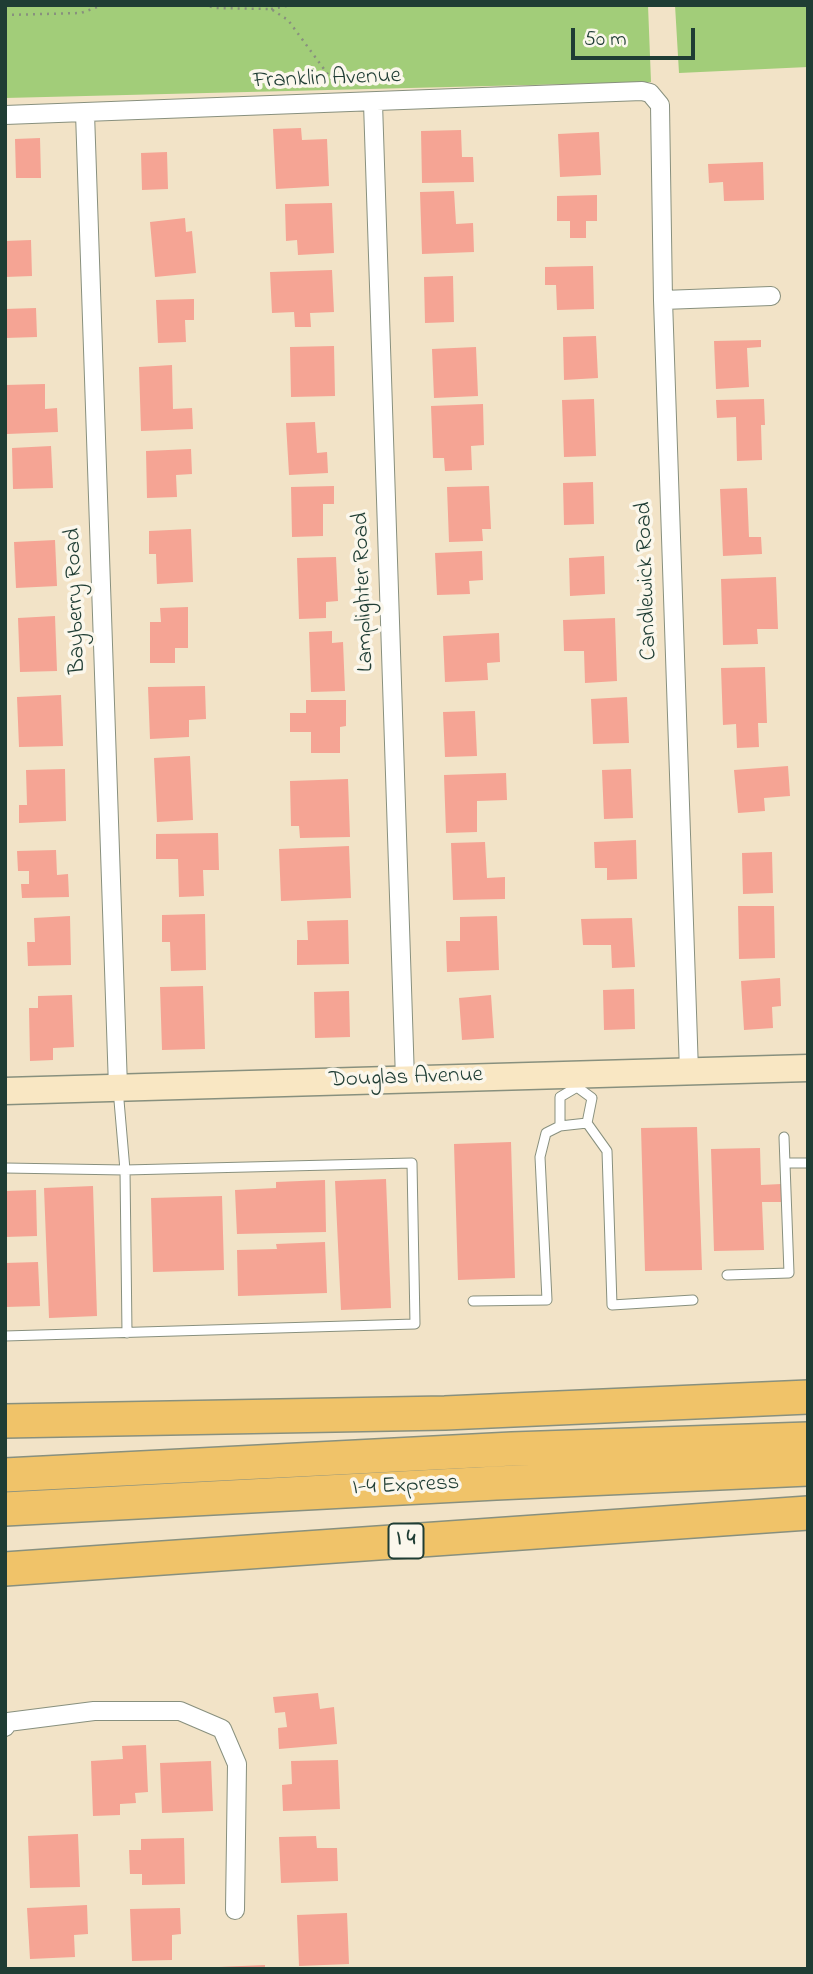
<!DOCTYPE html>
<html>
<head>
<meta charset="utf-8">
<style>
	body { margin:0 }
	#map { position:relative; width:813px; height:1974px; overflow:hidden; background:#f2e3c7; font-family:"Indie Flower",sans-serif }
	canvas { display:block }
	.frame { position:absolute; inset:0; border:7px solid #1f3d34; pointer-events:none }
	.scale { position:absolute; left:571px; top:28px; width:124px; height:32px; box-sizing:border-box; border:4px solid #1f3d34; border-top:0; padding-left:9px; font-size:21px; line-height:24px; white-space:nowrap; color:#1f3d34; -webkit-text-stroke:5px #fbf7ec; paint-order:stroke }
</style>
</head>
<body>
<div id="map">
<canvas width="813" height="1974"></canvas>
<div class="frame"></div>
<div class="scale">50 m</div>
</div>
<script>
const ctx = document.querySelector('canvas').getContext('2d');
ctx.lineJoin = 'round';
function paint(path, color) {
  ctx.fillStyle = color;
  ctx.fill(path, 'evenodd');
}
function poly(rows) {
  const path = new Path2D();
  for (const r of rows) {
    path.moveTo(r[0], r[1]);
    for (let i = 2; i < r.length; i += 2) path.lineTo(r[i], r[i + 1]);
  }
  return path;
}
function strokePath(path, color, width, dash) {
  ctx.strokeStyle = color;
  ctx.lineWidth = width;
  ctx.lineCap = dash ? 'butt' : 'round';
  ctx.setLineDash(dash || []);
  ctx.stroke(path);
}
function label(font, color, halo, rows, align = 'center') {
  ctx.font = font + ' "Indie Flower",sans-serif';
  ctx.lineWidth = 7;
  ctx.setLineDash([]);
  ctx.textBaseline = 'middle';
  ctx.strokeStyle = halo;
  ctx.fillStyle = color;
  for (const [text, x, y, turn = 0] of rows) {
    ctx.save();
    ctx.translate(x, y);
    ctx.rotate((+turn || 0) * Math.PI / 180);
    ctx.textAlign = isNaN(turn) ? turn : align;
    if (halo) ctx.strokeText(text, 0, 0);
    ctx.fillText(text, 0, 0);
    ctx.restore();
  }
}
const green = poly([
	[5,5,648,5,651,82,5,98],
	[675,5,808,5,808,67,679,73]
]);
const building = poly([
	[301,128,302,140,327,139,329,186,276,189,273,129],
	[461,130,462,157,473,157,474,182,422,183,421,131],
	[599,132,601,175,560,177,558,134],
	[40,138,41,178,16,178,15,139],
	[167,152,168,189,142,190,141,153],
	[763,162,764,200,724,201,723,182,709,183,708,164],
	[454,191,456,224,473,223,474,252,422,254,420,192],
	[597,195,597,221,586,221,586,238,570,238,570,221,557,221,557,196],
	[332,203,334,253,298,255,297,240,286,241,285,204],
	[185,218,186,232,192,231,196,273,155,277,150,222],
	[31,240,32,276,5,277,5,241],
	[593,266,594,309,557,310,556,285,545,285,545,267],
	[332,270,334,312,310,313,311,327,295,327,294,312,272,313,270,272],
	[453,276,454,322,425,323,424,277],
	[194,299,194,320,185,320,186,342,158,343,156,300],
	[36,308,37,337,5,338,5,309],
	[596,336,598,378,564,380,563,337],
	[761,340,761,347,747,348,749,387,716,389,714,341],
	[334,346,335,396,291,397,290,347],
	[476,347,478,396,434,398,432,349],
	[172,365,173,409,192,408,193,429,141,431,139,367],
	[45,384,45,409,57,408,58,432,7,434,5,385],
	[594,399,596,456,564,457,562,400],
	[764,399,765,425,761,425,762,460,737,461,736,417,717,418,716,400],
	[483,404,484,445,471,446,472,470,445,471,444,458,433,458,431,406],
	[315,422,317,453,327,452,328,473,289,475,286,423],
	[51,446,53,488,13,489,12,448],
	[191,449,192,474,176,475,177,497,147,498,146,451],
	[593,482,594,524,564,525,563,483],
	[334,486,334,504,323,504,323,536,292,537,291,487],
	[489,486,491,529,482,529,483,541,449,542,447,487],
	[747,488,749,537,761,537,762,554,723,556,720,489],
	[191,529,193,582,157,584,156,554,149,554,149,531],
	[55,540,57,586,16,588,14,542],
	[482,551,483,580,469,581,470,594,437,595,435,553],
	[604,556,605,594,570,596,569,558],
	[336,557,338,601,326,602,326,618,299,619,297,558],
	[776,577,778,629,757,629,758,644,723,645,721,579],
	[188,607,188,648,175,648,175,663,150,663,150,622,161,622,160,608],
	[55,616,57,671,20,672,18,618],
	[615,618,617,681,585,683,584,651,564,651,563,620],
	[332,631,332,643,343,642,345,691,311,692,309,632],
	[499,633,500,662,487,663,488,680,445,682,443,636],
	[765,667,767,723,758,723,759,747,737,748,736,724,723,725,721,668],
	[205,686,206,719,189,720,189,737,150,739,148,687],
	[61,695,63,746,19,747,17,697],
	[627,697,629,743,593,744,591,699],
	[306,700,346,700,346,726,340,727,340,753,311,753,311,732,290,732,290,713,306,713],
	[475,711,477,756,445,757,443,712],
	[190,756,193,820,157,822,154,758],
	[788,766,790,796,764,798,765,811,738,813,734,770],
	[65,769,66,821,19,823,19,805,27,805,26,770],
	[631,769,633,818,604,819,602,770],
	[506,773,507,800,477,801,477,832,446,833,444,775],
	[348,779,350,837,300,838,299,826,291,826,290,781],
	[218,833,219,870,203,870,204,896,179,897,178,859,156,859,156,834],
	[636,840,637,879,607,880,607,868,595,868,594,842],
	[485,842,487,878,505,877,505,899,453,900,451,843],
	[349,846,351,898,281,901,279,849],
	[56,850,57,875,68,874,69,897,22,898,21,884,29,884,29,871,18,871,17,851],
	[772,852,773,893,743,894,742,853],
	[738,906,774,906,775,958,739,959],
	[205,914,206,970,171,971,170,942,162,942,162,915],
	[70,916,71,965,28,966,27,942,35,942,34,918],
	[497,916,499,970,447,972,446,941,460,941,460,917],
	[632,918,635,967,612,968,611,945,583,945,581,919],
	[348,920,349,964,297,965,297,940,308,940,307,921],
	[780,978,781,1006,772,1007,773,1028,744,1030,741,981],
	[203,986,205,1049,162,1050,160,987],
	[634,989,635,1029,604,1030,603,990],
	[349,991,350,1037,315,1038,314,992],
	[72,995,74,1047,53,1048,53,1060,30,1061,29,1008,38,1008,38,996],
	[491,995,494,1038,462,1040,459,998],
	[697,1127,702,1270,645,1271,641,1128],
	[511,1142,515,1278,458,1280,454,1144],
	[760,1148,761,1185,781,1184,781,1202,762,1202,764,1250,714,1251,711,1149],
	[386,1179,391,1308,341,1310,335,1181],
	[325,1180,326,1232,237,1234,235,1190,276,1188,276,1182],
	[93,1186,97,1316,49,1318,44,1188],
	[36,1190,37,1236,5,1237,5,1191],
	[222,1196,224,1270,153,1272,151,1198],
	[325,1242,327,1293,238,1296,237,1250,277,1249,276,1244],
	[38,1262,40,1306,5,1307,5,1263],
	[318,1693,320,1709,334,1707,337,1744,279,1749,278,1728,287,1727,285,1712,275,1713,273,1697],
	[146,1745,148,1792,135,1793,136,1803,120,1804,120,1815,93,1816,91,1761,123,1759,122,1746],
	[338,1760,340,1809,283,1811,282,1785,292,1784,291,1761],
	[211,1761,213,1811,162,1813,160,1763],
	[78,1834,80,1887,30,1888,28,1836],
	[316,1836,317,1848,337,1848,338,1881,281,1883,279,1837],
	[184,1838,185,1884,142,1885,142,1874,130,1874,129,1850,141,1850,141,1839],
	[87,1905,88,1934,74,1935,75,1957,30,1959,27,1908],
	[180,1908,181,1934,172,1935,172,1960,132,1961,130,1909],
	[347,1913,349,1964,299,1966,297,1915],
	[265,1965,265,1969,219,1969,219,1967]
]);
const path = poly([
	[203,5,216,8,271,9,288,20,335,84],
	[271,9,292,5],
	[5,15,81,13,103,5]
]);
const lane = poly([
	[577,1077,577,1087,592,1098,587,1123,607,1151,612,1305,693,1300],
	[577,1087,560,1097,560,1126,587,1123],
	[118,1089,125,1170,127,1333],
	[785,1163,808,1163],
	[5,1168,125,1170,412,1163,415,1324,5,1336],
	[727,1275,789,1273,784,1137],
	[473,1301,547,1300,540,1157,546,1133,560,1126]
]);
const street = poly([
	[373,103,405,1079],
	[85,113,118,1087],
	[5,115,642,91,650,93,660,105,663,300,689,1071],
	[663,300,771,296],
	[5,1727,8,1722,94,1711,180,1711,222,1729,237,1764,235,1910]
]);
const secondary = poly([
	[5,1091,808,1068]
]);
const highway = poly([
	[5,1421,445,1413,808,1397],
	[5,1475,512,1449,808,1439],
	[5,1509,496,1483,808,1469],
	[5,1569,808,1513]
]);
const shields = [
	[406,1541,35]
];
const shieldNames = [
	["I 4",406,1541]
];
const streetNames = [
	["Franklin Avenue",327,80,-2],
	["Candlewick Road",648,581,-92],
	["Lamplighter Road",365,592,-92],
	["Bayberry Road",77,601,-92],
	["Douglas Avenue",406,1079,-2],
	["I-4 Express",406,1487,-3]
];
paint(green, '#a2cd79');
paint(building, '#f5a494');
strokePath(lane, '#88907e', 11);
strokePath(street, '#88907e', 20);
strokePath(secondary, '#88907e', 29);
strokePath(highway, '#88907e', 36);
strokePath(path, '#88907e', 2.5, [2, 5]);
strokePath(lane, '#fff', 9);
strokePath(street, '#fff', 18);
strokePath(secondary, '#f9e7c3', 26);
strokePath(highway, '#f0c369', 33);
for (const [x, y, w] of shields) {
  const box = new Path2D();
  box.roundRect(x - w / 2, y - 17.5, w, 35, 5);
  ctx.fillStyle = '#fbf7ec';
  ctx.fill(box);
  strokePath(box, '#1f3d34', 2);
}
label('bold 21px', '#1f3d34', null, shieldNames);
label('23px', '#1f3d34', '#fbf7ec', streetNames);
</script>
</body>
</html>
